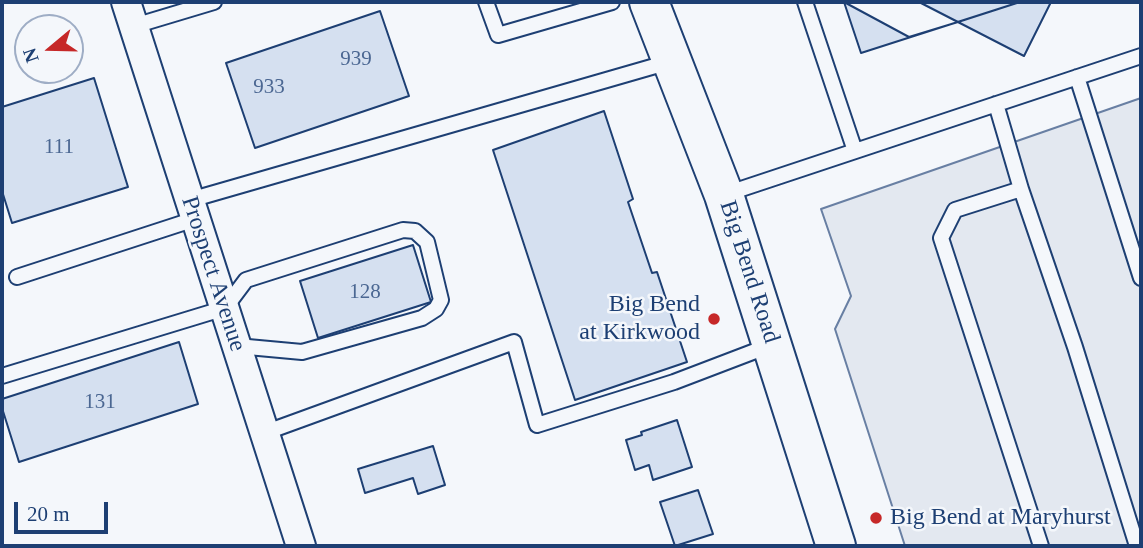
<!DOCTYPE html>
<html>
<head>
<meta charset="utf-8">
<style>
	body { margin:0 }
	#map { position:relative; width:1143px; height:548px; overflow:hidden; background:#f4f7fb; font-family:"Times New Roman",serif }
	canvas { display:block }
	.frame { position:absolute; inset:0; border:4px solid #1d3f73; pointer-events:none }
	.north { position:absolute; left:14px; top:14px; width:70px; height:70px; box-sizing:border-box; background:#f4f7fb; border:2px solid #9eadc5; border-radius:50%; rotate:251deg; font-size:19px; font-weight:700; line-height:28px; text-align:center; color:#1d3f73 }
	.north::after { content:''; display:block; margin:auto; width:24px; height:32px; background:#c62828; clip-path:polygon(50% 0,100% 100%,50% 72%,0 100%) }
	.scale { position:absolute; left:14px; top:502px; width:94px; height:32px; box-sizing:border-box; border:4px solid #1d3f73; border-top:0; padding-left:9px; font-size:21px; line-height:24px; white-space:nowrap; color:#1d3f73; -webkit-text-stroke:5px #f4f7fb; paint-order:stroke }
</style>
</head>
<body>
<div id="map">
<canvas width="1143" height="548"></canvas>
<div class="frame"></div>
<div class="north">N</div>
<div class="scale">20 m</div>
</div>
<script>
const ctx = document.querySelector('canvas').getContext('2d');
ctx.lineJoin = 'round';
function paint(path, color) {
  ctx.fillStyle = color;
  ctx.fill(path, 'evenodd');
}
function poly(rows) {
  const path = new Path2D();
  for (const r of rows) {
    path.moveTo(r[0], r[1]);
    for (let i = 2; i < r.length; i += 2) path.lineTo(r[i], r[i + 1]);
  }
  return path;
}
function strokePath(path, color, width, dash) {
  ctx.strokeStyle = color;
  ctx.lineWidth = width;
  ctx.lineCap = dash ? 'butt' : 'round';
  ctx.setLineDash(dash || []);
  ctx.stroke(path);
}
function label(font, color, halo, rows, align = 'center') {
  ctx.font = font + ' "Times New Roman",serif';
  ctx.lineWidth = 5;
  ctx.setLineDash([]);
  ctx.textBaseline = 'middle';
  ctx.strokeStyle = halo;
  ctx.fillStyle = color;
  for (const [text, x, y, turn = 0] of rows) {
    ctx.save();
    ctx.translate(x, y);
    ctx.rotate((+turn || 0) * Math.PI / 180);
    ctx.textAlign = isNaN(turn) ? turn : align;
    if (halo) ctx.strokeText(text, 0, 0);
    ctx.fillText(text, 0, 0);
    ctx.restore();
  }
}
const parking = poly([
	[1141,98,1141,546,905,546,835,329,851,296,821,209,1141,98]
]);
const building = poly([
	[844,2,919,2,958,22,909,37,844,2],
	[844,2,1020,2,861,53,844,2],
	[919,2,1051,2,1024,56,919,2],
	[919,2,1020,2,958,22,919,2],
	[380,11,409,96,255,148,226,63,380,11],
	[94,78,128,187,12,223,2,191,2,107,94,78],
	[604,111,633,199,628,202,652,273,657,272,687,362,575,400,493,150,604,111],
	[413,245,431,302,318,338,300,281,413,245],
	[179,342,198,404,19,462,2,408,2,399,179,342],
	[677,420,692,467,653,480,649,465,635,470,626,440,642,435,641,432,677,420],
	[433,446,445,485,418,494,413,478,365,493,358,469,433,446],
	[698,490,713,534,675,546,660,502,698,490]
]);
const service = poly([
	[486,2,498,35,612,2],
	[805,2,855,151],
	[134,26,214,2],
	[1077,77,1141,278],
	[996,104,1021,189,955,210,941,238,1041,546],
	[1021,189,1075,347,1137,546],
	[726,194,1141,56],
	[190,200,669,62],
	[17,277,195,219],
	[2,376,225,308,246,280,403,230,415,231,427,242,441,300,436,309,422,318,302,352,237,346],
	[264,433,514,342,537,425,674,382,771,345]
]);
const minor = poly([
	[126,2,301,546]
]);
const primary = poly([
	[649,2,724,195,836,546]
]);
const markers = [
	[714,319,7,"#c62828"],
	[876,518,7,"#c62828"]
];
const numberNames = [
	["939",356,59],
	["933",269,87],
	["111",59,147],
	["128",365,292],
	["131",100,402]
];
const streetNames = [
	["Big Bend Road",749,272,72],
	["Prospect Avenue",213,274,72]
];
const poiNames = [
	["Big Bend",700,305],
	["at Kirkwood",700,333],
	["Big Bend at Maryhurst",890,518,"left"]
];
paint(parking, '#e3e8f0');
strokePath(parking, '#687fa3', 2);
paint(building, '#d5e0f0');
strokePath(building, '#1d3f73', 2);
strokePath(service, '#1d3f73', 18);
strokePath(minor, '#1d3f73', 32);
strokePath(primary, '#1d3f73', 42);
strokePath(service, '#f4f7fb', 14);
strokePath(minor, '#f4f7fb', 28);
strokePath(primary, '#f4f7fb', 38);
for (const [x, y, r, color] of markers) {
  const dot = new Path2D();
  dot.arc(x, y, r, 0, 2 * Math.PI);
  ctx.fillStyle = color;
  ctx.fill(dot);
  strokePath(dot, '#f4f7fb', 2.5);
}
label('21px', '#4b6792', null, numberNames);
label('24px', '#1d3f73', '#f4f7fb', streetNames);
label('24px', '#1d3f73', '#f4f7fb', poiNames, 'right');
</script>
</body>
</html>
